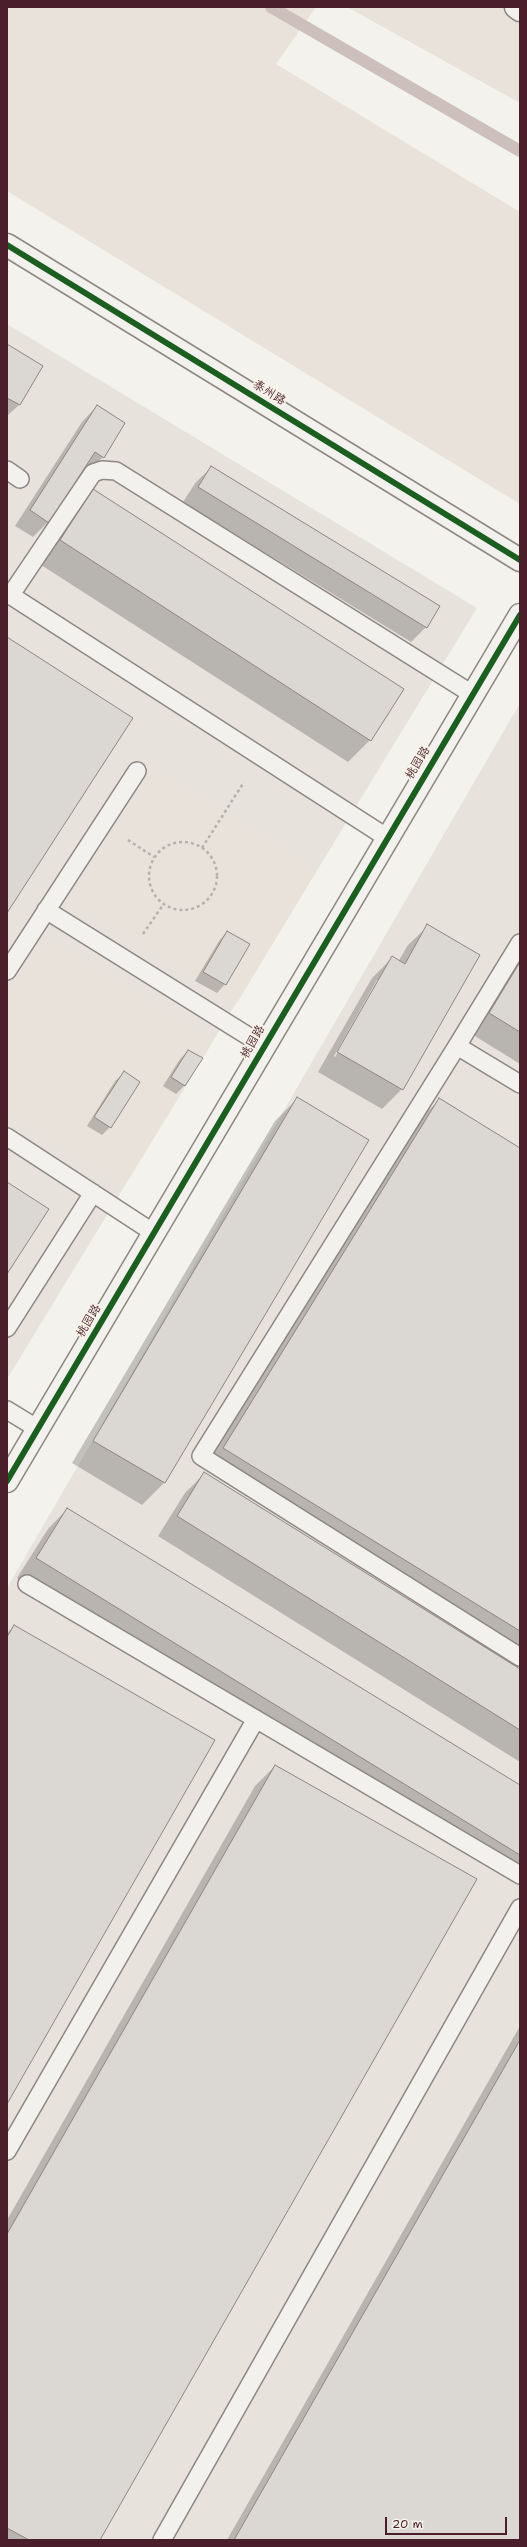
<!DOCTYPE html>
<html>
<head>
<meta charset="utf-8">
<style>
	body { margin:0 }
	#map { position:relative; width:527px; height:2547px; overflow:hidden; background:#f4f2ec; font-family:"Shantell Sans",sans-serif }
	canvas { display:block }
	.frame { position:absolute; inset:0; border:8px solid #4a1f2b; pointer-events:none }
	.scale { position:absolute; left:385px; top:2517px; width:122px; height:18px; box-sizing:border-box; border:2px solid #4a1f2b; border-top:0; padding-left:5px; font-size:12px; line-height:14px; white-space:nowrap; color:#4a1f2b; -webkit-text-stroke:3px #f7f3e8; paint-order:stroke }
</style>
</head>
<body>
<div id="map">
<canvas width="527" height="2547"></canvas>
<div class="frame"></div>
<div class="scale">20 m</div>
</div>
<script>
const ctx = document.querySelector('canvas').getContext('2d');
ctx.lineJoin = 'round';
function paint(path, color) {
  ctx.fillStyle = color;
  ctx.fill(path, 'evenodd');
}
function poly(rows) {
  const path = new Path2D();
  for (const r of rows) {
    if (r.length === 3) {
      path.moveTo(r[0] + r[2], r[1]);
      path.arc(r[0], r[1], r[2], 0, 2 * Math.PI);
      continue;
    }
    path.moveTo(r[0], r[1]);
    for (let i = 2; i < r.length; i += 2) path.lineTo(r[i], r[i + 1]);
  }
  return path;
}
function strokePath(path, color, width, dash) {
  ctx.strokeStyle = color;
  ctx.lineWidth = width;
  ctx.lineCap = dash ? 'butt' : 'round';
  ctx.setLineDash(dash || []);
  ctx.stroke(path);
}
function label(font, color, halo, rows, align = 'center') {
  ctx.font = font + ' "Shantell Sans","LXGW WenKai TC",sans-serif';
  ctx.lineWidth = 3.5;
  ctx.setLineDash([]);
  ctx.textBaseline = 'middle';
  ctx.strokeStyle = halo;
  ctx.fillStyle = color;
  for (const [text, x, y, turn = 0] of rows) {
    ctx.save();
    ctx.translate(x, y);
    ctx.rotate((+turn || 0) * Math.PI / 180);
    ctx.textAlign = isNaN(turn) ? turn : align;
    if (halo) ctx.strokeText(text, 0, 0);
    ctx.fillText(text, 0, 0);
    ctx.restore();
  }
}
const built = poly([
	[7,324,477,608,7,1379],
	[520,703,520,1750,465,1717,520,1750,520,2540,7,2540,7,1588]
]);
const green = poly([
	[7,7,316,7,276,64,520,212,520,504,7,191],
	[347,7,520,7,520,103],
	[155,771,316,872,237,1003,83,905,80,897,82,886],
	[50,944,63,949,212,1043,125,1185,7,1108,7,998,38,950]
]);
const shadow = poly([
	[7,345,42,366,19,405,7,416],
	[97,406,103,457,87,473,83,469,48,522,33,537,15,526,82,422],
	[212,467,426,627,411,642,183,502,196,482],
	[93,490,370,740,348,762,38,563,71,512],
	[428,926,402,1089,382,1109,318,1072,372,978,392,958,398,962,408,945],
	[377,980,380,980,335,1057,334,1056],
	[227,932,225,984,217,993,195,981,219,941],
	[520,951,520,1064,470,1033],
	[188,1051,201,1059,184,1086,176,1094,163,1086,180,1059],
	[124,1073,110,1127,102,1135,87,1126,115,1081],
	[297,1099,367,1140,164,1483,142,1505,72,1463,275,1121],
	[440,1099,520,1149,520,1663,204,1468,420,1119],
	[204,1474,520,1670,520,1762,158,1536,185,1493],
	[67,1509,520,1787,520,1886,17,1578,48,1529],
	[14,1626,7,2102,7,1633],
	[275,1766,99,2540,7,2540,7,2220,255,1786],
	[520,2026,520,2540,227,2540]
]);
const stream = poly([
	[271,7,520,151]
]);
const building = poly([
	[7,344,43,366,20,405,7,398,7,344],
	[97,405,125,423,104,458,95,452,49,523,30,510,97,405],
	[211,466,440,606,427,628,198,487,211,466],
	[93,489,404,689,371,741,60,540,93,489],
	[7,637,133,718,7,913,7,637],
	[427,924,480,955,403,1090,337,1052,392,956,405,964,427,924],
	[227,931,250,944,226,985,203,972,227,931],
	[520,962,520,1032,489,1013,520,962],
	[188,1050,203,1058,185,1086,171,1077,188,1050],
	[124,1071,140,1082,111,1128,94,1117,124,1071],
	[297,1097,369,1140,165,1483,93,1441,297,1097],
	[439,1098,520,1148,520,1631,223,1448,439,1098],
	[7,1182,49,1209,7,1274,7,1182],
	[204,1472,520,1669,520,1730,177,1516,204,1472],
	[67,1508,520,1785,520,1855,36,1558,67,1508],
	[14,1625,215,1740,7,2104,7,1637,14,1625],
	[275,1765,477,1879,100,2540,29,2540,7,2528,7,2234,275,1765],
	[520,2040,520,2540,234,2540,520,2040]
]);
const path = poly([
	[128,840,154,857],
	[183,876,34],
	[202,848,244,782],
	[143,934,163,905]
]);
const lane = poly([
	[7,470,20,479],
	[7,593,386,837],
	[10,596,93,473,102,470,116,471,472,694],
	[46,910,264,1046],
	[520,943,457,1046,520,1084],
	[7,971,137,771],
	[457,1046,201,1456,520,1657],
	[7,1137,154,1233],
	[7,1328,93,1193],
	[7,1410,38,1429],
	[27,1584,520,1875],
	[7,2151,256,1719],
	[162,2540,520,1908]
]);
const secondary = poly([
	[7,245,520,560],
	[7,1481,520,615]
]);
const primary = poly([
	[516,7,520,10]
]);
const cycleway = poly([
	[7,245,520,560],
	[7,1481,520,615]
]);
const streetNames = [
	["泰州路",269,393,32],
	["桃园路",418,763,-59],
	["桃园路",253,1042,-60],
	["桃园路",89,1321,-59]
];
paint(built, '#e7e2db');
paint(green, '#e8e2da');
paint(shadow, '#0003');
strokePath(stream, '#cdc0bc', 12);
paint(building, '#dbd7d3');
strokePath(building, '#8f8685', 1);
strokePath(lane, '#8f8685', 20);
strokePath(secondary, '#8f8685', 25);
strokePath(primary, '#8f8685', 25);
strokePath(path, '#b6b0ae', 2.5, [3, 3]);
strokePath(lane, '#f2f1ed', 17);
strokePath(secondary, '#f2f1ed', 22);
strokePath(primary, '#f2f1ed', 22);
strokePath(cycleway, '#1b5e20', 6);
label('12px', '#4a1f2b', '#f7f3e8', streetNames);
</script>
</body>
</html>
